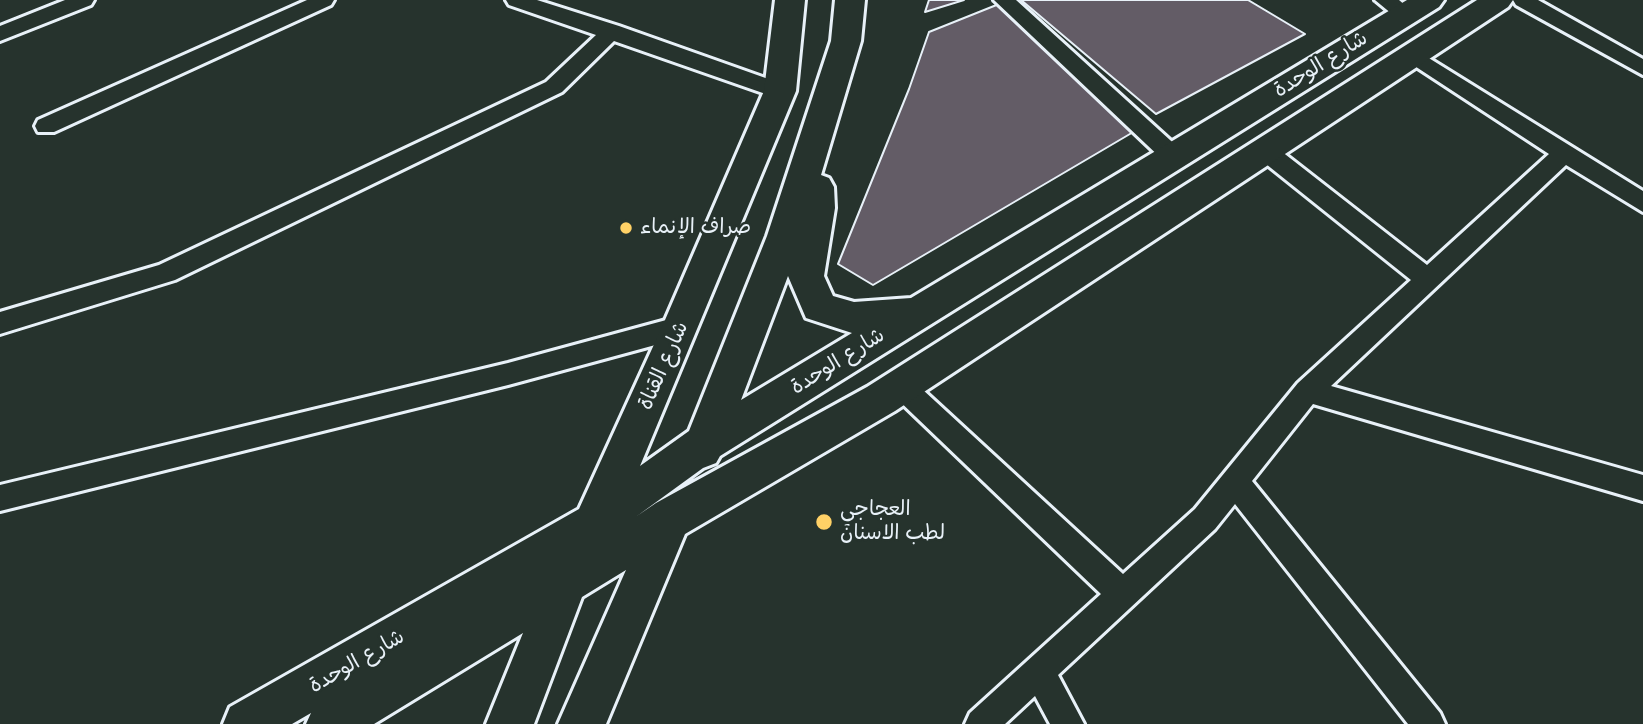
<!DOCTYPE html>
<html>
<head>
<meta charset="utf-8">
<style>
	body { margin:0 }
	canvas { display:block; background:#26332d }
</style>
</head>
<body>
<canvas width="1643" height="724"></canvas>
<script>
const ctx = document.querySelector('canvas').getContext('2d');
ctx.lineJoin = 'round';
function paint(path, color) {
  ctx.fillStyle = color;
  ctx.fill(path, 'evenodd');
}
function poly(rows) {
  const path = new Path2D();
  for (const r of rows) {
    path.moveTo(r[0], r[1]);
    for (let i = 2; i < r.length; i += 2) path.lineTo(r[i], r[i + 1]);
  }
  return path;
}
function strokePath(path, color, width, dash) {
  ctx.strokeStyle = color;
  ctx.lineWidth = width;
  ctx.lineCap = dash ? 'butt' : 'round';
  ctx.setLineDash(dash || []);
  ctx.stroke(path);
}
function label(font, color, halo, rows, align = 'center') {
  ctx.font = font + ' "Balsamiq Sans","Playpen Sans Arabic",sans-serif';
  ctx.lineWidth = 5;
  ctx.setLineDash([]);
  ctx.textBaseline = 'middle';
  ctx.strokeStyle = halo;
  ctx.fillStyle = color;
  for (const [text, x, y, turn = 0] of rows) {
    ctx.save();
    ctx.translate(x, y);
    ctx.rotate((+turn || 0) * Math.PI / 180);
    ctx.textAlign = isNaN(turn) ? turn : align;
    if (halo) ctx.strokeText(text, 0, 0);
    ctx.fillText(text, 0, 0);
    ctx.restore();
  }
}
const building = poly([
	[929,0,964,0,925,12,929,0],
	[1021,0,1248,0,1305,34,1156,114,1021,0],
	[999,4,1135,131,873,285,838,264,909,89,929,32,999,4]
]);
const street = poly([
	[65,0,94,0,91,5,0,41,0,26,65,0],
	[307,0,334,0,331,5,54,132,38,132,35,126,38,120,307,0],
	[506,0,537,0,619,26,788,86,791,91,788,96,780,99,614,41,562,92,175,280,0,334,0,312,159,265,546,82,596,35,509,5,506,0],
	[994,0,1016,0,1181,150,1184,156,1181,162,1173,164,1165,162,994,0],
	[1375,0,1399,0,1415,14,1412,19,1398,19,1375,0],
	[1513,0,1538,0,1643,59,1643,75,1516,5,1513,0],
	[1411,47,1643,191,1643,212,1566,165,1331,386,1643,475,1643,501,1313,404,1252,481,1440,713,1445,724,1408,724,1235,504,1215,529,1058,675,1084,724,1050,724,1035,696,1005,724,965,724,970,713,1101,594,892,394,888,386,892,378,901,374,910,378,1123,574,1195,509,1298,383,1411,280,1256,156,1253,150,1256,144,1272,144,1427,265,1549,154,1404,59,1401,54,1411,47],
	[681,316,690,319,694,327,690,335,681,338,508,385,0,511,0,485,508,363,681,316]
]);
const secondary = poly([
	[775,0,805,0,796,91,640,466,689,431,767,236,831,41,835,0,865,0,861,41,821,175,829,178,834,187,835,208,824,276,833,296,854,302,911,298,1407,0,1444,0,1439,7,720,456,716,463,703,468,637,516,656,503,867,387,1477,0,1513,0,1508,7,895,411,685,534,606,724,558,724,626,570,582,597,534,724,486,724,523,633,374,724,306,724,311,713,292,724,223,724,230,707,579,509,662,327,764,91,775,0],
	[788,276,806,318,852,333,741,400,788,276]
]);
const markers = [
	[626,228,7,"#ffd166"],
	[824,522,9,"#ffd166"]
];
const streetNames = [
	["شارع الوحدة",1321,65,-32],
	["شارع الوحدة",838,362,-32],
	["شارع القناة",664,366,-66],
	["شارع الوحدة",357,662,-30]
];
const poiNames = [
	["صراف الإنماء",640,228],
	["العجاجي",840,510],
	["لطب الاسنان",840,534]
];
paint(building, '#635c66');
strokePath(building, '#e8f1f8', 2);
strokePath(street, '#e8f1f8', 6);
strokePath(secondary, '#e8f1f8', 6);
paint(street, '#26332d');
paint(secondary, '#26332d');
for (const [x, y, r, color] of markers) {
  const dot = new Path2D();
  dot.arc(x, y, r, 0, 2 * Math.PI);
  ctx.fillStyle = color;
  ctx.fill(dot);
  strokePath(dot, '#26332d', 2.5);
}
label('21px', '#e8f1f8', '#26332d', streetNames);
label('21px', '#e8f1f8', '#26332d', poiNames, 'left');
</script>
</body>
</html>
